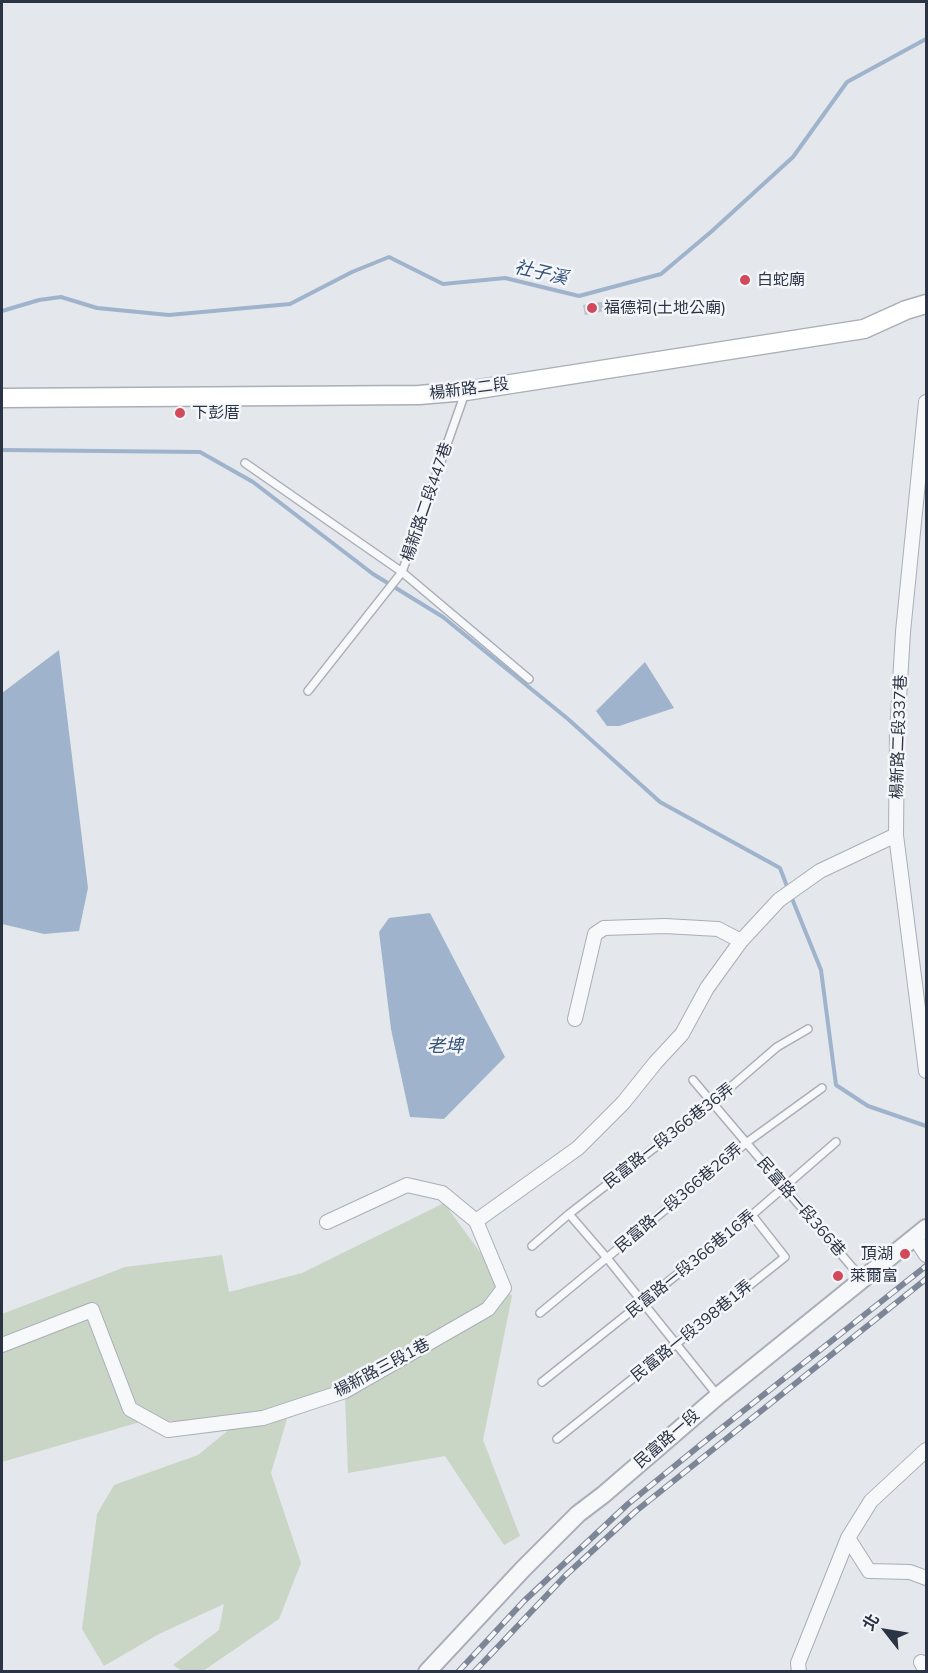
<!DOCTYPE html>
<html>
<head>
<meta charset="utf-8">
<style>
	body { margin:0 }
	#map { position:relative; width:928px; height:1673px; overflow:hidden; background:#e4e7ec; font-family:Mulish,"Noto Sans TC",sans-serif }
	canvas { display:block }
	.frame { position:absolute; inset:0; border:3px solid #2b3445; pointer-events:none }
	.north { position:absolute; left:856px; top:1601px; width:60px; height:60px; -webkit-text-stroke:4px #f4f6f9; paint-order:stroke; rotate:301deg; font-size:16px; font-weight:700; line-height:24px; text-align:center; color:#2b3445 }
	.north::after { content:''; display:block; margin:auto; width:21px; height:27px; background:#2b3445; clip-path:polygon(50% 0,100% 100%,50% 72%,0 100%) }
</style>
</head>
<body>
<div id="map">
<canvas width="928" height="1673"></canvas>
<div class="frame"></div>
<div class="north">北</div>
</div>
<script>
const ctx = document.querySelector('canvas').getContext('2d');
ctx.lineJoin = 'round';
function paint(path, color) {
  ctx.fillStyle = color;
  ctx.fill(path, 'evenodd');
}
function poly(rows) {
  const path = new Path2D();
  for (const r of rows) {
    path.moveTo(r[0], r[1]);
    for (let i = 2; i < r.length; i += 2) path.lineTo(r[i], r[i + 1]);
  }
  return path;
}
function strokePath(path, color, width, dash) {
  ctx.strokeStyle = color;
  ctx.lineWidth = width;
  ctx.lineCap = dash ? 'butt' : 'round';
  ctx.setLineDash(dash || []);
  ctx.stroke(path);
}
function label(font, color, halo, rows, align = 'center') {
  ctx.font = font + ' Mulish,"Noto Sans TC",sans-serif';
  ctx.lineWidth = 5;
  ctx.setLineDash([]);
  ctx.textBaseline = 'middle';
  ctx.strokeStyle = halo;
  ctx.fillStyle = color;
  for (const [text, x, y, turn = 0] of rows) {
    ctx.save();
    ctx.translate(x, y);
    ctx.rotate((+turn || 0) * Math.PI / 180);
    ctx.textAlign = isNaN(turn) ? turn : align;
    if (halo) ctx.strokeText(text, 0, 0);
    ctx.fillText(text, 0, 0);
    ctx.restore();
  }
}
const green = poly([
	[444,1203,512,1296,483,1440,520,1536,504,1545,445,1456,348,1473,345,1397,287,1419,271,1473,301,1563,279,1619,203,1671,182,1671,173,1665,219,1630,224,1604,159,1634,104,1666,82,1629,97,1514,114,1485,198,1455,236,1424,147,1420,2,1462,2,1314,125,1267,222,1255,229,1292,302,1273]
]);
const water = poly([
	[59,650,88,888,79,931,44,934,2,924,2,693],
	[645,662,674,708,619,726,607,726,596,711],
	[430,913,505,1057,444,1119,410,1117,391,1029,379,932,389,918]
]);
const stream = poly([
	[2,311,39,300,61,297,97,308,169,315,290,304,352,272,389,257,443,284,505,278,579,296,661,274,712,231,793,157,847,82,926,39],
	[2,450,200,452,253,482,373,574,443,617,568,719,660,802,780,868,788,889],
	[791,896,821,970,836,1085,868,1106,926,1126]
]);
const building = poly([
	[612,300,614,309,585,315,583,305]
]);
const service = poly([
	[245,463,402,572,529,679],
	[308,691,402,572,465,393],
	[693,1080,863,1280],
	[569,1214,607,1258,718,1396],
	[532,1246,569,1214,711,1104,777,1047,808,1029],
	[540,1313,746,1143,822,1088],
	[542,1382,752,1215,836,1142],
	[557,1439,785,1257,752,1215]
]);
const minor = poly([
	[926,402,903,632,897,733,896,835,926,1071],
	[575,1019,595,934,604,928,665,926,718,929,741,941],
	[327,1222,407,1185,442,1193,476,1221,578,1148,623,1103,656,1062,682,1034,707,988,741,941,779,900,820,871,896,835],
	[915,1238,926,1255],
	[2,1345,92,1310,130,1409,168,1430,263,1418,345,1391,488,1309,504,1288,476,1221],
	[848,1538,869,1571,910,1572,926,1578],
	[921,1662,926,1671],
	[799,1672,798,1663,848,1538,871,1501,926,1450]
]);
const tertiary = poly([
	[427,1672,523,1569,578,1514,603,1495,718,1396,926,1228]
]);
const secondary = poly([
	[2,398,419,395,466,391,864,329,906,310,926,304]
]);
const rail = poly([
	[458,1672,524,1601,628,1504,704,1442,926,1266],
	[474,1672,566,1575,636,1511,926,1279]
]);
const markers = [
	[745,280,6,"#d1495b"],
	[592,308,6,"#d1495b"],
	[180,413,6,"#d1495b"],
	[905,1254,6,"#d1495b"],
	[838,1276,6,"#d1495b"]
];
const poiNames = [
	["白蛇廟",757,280],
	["福德祠(土地公廟)",604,308],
	["下彭厝",192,413],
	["頂湖",893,1254,"right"],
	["萊爾富",850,1276]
];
const streetNames = [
	["楊新路二段",469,389,-7],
	["楊新路二段447巷",427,502,-71],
	["楊新路二段337巷",899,737,-88],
	["民富路一段366巷36弄",669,1136,-38],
	["民富路一段366巷26弄",679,1198,-40],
	["民富路一段366巷",801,1207,49],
	["民富路一段366巷16弄",691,1264,-39],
	["民富路一段398巷1弄",692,1331,-39],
	["楊新路三段1巷",382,1368,-28],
	["民富路一段",667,1439,-41]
];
const waterNames = [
	["社子溪",541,273,13],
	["老埤",445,1047]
];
paint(green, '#c9d6c5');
paint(water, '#9fb4cc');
strokePath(stream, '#9fb4cc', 4);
paint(building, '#bbc0ca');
strokePath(service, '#a9aeb7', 10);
strokePath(minor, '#a9aeb7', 16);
strokePath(tertiary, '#a9aeb7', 20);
strokePath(secondary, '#a9aeb7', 21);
strokePath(service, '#f7f8fa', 7);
strokePath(minor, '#f7f8fa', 14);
strokePath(tertiary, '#f7f8fa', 16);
strokePath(secondary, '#fff', 18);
strokePath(rail, '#7d8696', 6);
strokePath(rail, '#f4f6f9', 4, [11]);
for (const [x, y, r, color] of markers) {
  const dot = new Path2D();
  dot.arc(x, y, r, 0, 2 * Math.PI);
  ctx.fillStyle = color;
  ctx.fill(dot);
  strokePath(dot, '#f4f6f9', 2);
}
label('16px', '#2b3445', '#f4f6f9', poiNames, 'left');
label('16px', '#2b3445', '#f4f6f9', streetNames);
label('italic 18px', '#34527a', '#f4f6f9', waterNames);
</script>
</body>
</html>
